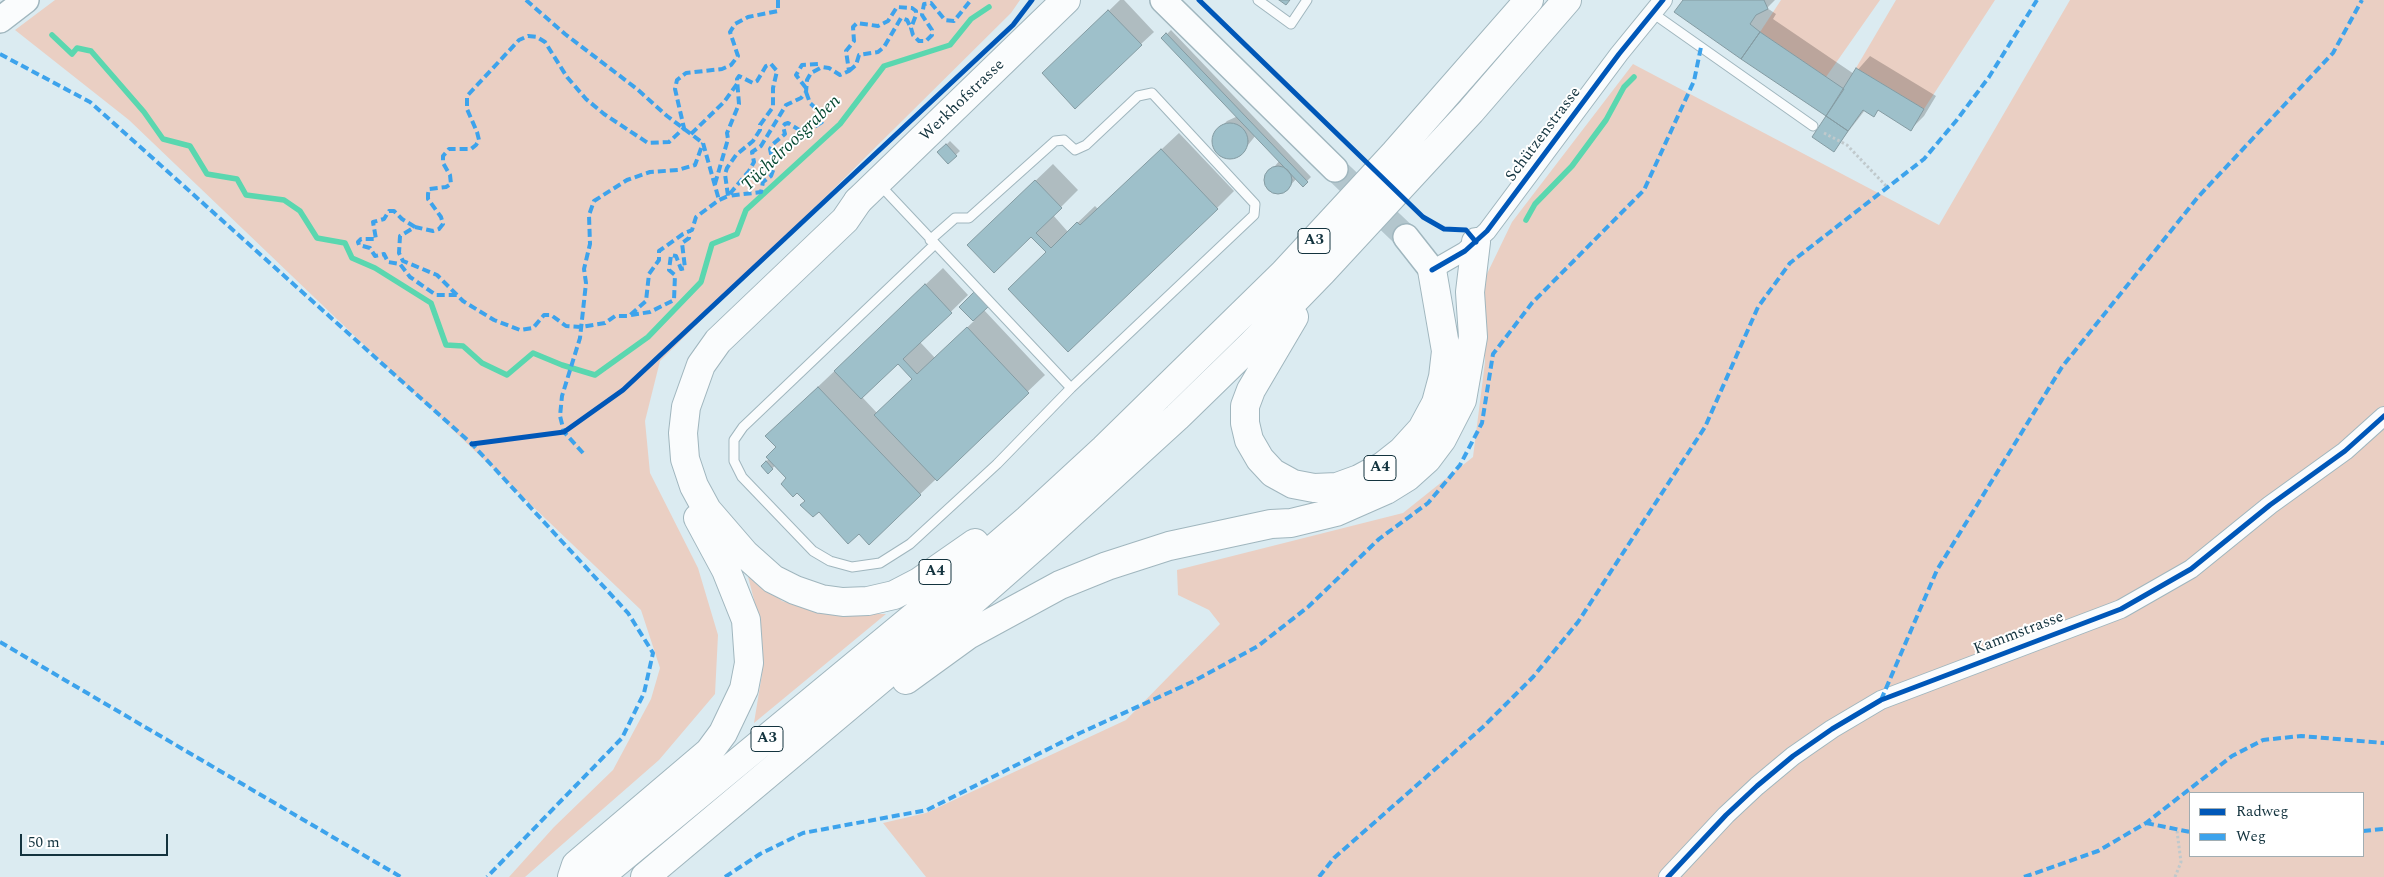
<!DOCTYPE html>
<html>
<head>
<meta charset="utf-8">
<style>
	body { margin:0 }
	#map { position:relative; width:2384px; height:877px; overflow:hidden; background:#dbebf1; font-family:Spectral,serif }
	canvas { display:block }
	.legend { position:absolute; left:2189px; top:792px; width:175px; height:65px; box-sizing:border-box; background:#fff; border:1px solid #a1adb2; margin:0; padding:6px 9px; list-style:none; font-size:15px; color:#13333e }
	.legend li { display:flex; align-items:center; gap:10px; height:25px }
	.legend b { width:25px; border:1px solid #a1adb2 }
	.scale { position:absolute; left:20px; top:834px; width:148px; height:22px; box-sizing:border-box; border:2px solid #13333e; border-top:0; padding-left:6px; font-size:15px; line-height:18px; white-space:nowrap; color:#13333e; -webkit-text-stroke:4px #fff; paint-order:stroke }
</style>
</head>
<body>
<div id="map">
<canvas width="2384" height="877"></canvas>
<ul class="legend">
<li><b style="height:6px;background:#0057b8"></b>Radweg</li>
<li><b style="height:6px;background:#3da3ec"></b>Weg</li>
</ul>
<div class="scale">50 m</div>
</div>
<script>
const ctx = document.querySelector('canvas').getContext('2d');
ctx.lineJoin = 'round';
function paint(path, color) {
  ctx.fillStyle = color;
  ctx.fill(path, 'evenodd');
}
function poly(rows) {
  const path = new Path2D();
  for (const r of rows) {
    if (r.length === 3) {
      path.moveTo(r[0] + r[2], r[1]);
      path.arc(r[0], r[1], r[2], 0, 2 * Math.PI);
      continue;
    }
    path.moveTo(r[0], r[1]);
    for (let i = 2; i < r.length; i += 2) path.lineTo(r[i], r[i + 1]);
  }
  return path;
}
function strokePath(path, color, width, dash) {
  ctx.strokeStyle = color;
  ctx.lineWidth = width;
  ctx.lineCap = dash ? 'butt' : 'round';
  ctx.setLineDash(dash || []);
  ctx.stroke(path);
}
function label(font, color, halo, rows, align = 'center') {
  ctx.font = font + ' Spectral,serif';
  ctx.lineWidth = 4;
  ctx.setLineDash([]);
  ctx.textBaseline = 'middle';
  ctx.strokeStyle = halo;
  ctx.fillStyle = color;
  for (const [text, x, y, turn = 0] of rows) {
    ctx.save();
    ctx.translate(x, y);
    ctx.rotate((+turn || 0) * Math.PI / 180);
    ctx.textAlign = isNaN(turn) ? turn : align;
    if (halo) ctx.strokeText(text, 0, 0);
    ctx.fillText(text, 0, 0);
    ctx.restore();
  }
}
const green = poly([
	[55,0,1020,0,1011,13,660,361,645,421,650,473,698,568,718,635,715,694,659,760,525,877,509,877,554,827,613,770,651,699,660,668,641,610,129,120,15,30],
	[1781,0,1880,0,1826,77,1760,32],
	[1896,0,1995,0,1924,109,1856,68],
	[2070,0,2384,0,2384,877,926,877,883,823,926,813,1126,720,1220,624,1209,610,1178,595,1177,570,1403,513,1473,457,1485,362,1485,278,1512,222,1633,64,1939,225],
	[2190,793,2363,793,2363,856,2190,856],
	[745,565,782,601,829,614,886,614,754,723,762,674,760,623]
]);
const shadow = poly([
	[1120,0,1124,0,1154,32,1141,44,1057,61],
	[1684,0,1775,0,1767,8,1776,14,1773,19,1854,74,1870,56,1936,96,1924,116,1911,129,1879,109,1873,115,1865,110,1834,150,1828,115],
	[1171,30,1311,177,1303,185,1297,178,1287,189,1275,192,1269,188,1266,177,1280,160,1256,135,1240,155,1231,158,1218,152,1214,139,1218,130,1227,121,1238,116,1163,38],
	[1179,133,1234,191,1217,208,1047,252,1031,235,986,228,1053,164,1078,190,1053,215,1068,232,1095,206,1098,209],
	[950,141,960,151,948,162,939,152],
	[943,268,968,295,920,342,935,358,974,321,961,307,978,289,991,302,983,309,1045,375,869,543,859,532,819,510,806,501,776,465,768,472,763,466,778,447,784,419],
	[898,362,914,378,878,414,862,397]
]);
const stream = poly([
	[52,35,72,54,77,48,91,51,144,112,163,139,190,146,207,174,237,179,246,195,284,200,300,211,317,238,345,243,352,258,375,268,431,303,446,345,463,346,482,363,507,375,533,353,562,365,595,375,648,337,701,282,712,244,737,234,746,210,840,124,884,66,950,45,971,19,989,7],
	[1526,220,1535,204,1572,166,1606,120,1624,87,1634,77]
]);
const building = poly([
	[1279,0,1290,0,1286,5,1279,0],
	[1683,0,1764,0,1768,9,1756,15,1750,24,1760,32,1741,59,1674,12,1683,0],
	[1108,10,1142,45,1075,109,1042,73,1108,10],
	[1760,32,1844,89,1826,116,1741,59,1760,32],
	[1166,33,1308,182,1303,187,1161,38,1166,33],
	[1856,68,1924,109,1911,131,1878,110,1874,117,1863,110,1848,131,1826,116,1856,68],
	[1826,116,1848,131,1834,152,1812,137,1826,116],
	[1230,141,18],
	[946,144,957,156,948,164,937,152,946,144],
	[1161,149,1218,209,1068,352,1008,289,1046,252,1031,237,994,273,967,245,1035,180,1062,208,1036,233,1051,248,1077,222,1080,225,1161,149],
	[1278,180,14],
	[925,284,952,313,903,359,917,374,967,327,1029,393,937,481,874,415,912,379,898,364,861,399,834,371,925,284],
	[974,292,988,307,973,321,959,307,974,292],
	[818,387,921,495,869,545,859,534,848,544,819,512,813,517,800,505,805,501,797,493,793,497,781,484,786,478,766,457,776,447,765,436,818,387],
	[766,461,773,469,768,474,761,466,766,461]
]);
const secondaryTunnel = poly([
	[1335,169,1406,237]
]);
const path = poly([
	[1824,133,1847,145,1888,188],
	[2175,877,2181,862,2177,831]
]);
const service = poly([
	[1258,0,1291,24,1307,0],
	[1654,14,1813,126],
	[879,184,1071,388],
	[930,240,955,218,969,218,1055,141,1064,140,1075,150,1086,145,1138,96,1152,93,1255,204,1254,215,1071,388,997,464,910,544,880,563,852,567,830,561,813,551,742,477,734,461,734,440,743,427,934,245]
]);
const minor = poly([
	[1432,270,1465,251,1487,231,1619,54,1663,0],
	[1668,877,1726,815,1757,786,1793,756,1832,729,1881,700,2121,609,2191,569,2270,505,2345,451,2384,416]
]);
const secondary = poly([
	[1163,0,1335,169],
	[0,20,26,0],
	[1406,237,1432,270]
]);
const primary = poly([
	[858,201,1066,0]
]);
const motorway = poly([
	[858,201,845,220,718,341,701,365,686,407,683,433,685,459,694,486,707,510,745,554,773,579,795,590,821,599,843,602,868,601,894,595,919,582,975,543],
	[1294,317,1251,390,1245,406,1245,423,1249,440,1260,459,1273,473,1293,484,1314,488,1337,487,1359,479,1383,466,1402,451,1422,429,1436,403,1443,377,1446,351,1432,270],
	[906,680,968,635,1060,585,1107,566,1169,546,1271,524,1291,523,1336,512,1386,490,1407,477,1427,459,1442,439,1462,400,1473,337,1470,292,1476,242],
	[572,877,576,865,709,752,723,733,744,689,749,663,746,620,726,570,698,518],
	[599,877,934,600,1028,519,1104,449,1284,273,1395,153,1529,0],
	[645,877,950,621,1041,541,1177,417,1252,344,1322,272,1471,111,1567,0]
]);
const quiet = poly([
	[526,0,565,34,637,89,667,116,703,143,719,200],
	[778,0,778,11,748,17,735,24,730,32,738,56,731,65,722,69,686,73,677,80,675,89,684,128,669,142,648,143,604,114,586,99,567,77,545,42,537,37,528,36,519,40,467,96,467,109,477,132,479,140,476,145,471,149,449,149,443,156,443,163,450,175,451,184,446,187,429,189,428,194,428,199,441,217,443,224,439,229,433,231,415,227,400,236,399,253,403,261,437,275,463,301,494,320,520,330,533,328,544,315,551,315,566,326,581,327,605,323,615,316,629,316,646,301,649,274,659,260,659,251,683,234,692,230,696,217,719,200,728,196,749,171,754,162,752,152,761,146,786,105,801,98,806,92,807,80,811,73,822,67,829,68,840,75,849,71,846,51,854,41,853,27,857,23,878,26,888,21,897,7,912,8,916,11,916,15,911,28,913,35,919,41,926,41,932,35,932,30,922,15,924,4,931,3,945,20,954,21,971,0],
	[0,54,90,102,472,444,628,613,653,653,644,693,622,738,487,877],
	[849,71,856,65,859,55,878,52,884,47,901,18,907,20,911,28],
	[806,88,796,75,802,65,820,64],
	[691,134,724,102,737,84],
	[715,184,728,139,727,133,739,104,737,79,739,76,753,83,757,81,766,66,771,64,777,71,773,88,773,107,760,125,760,130,753,141,736,155,727,168,725,174,728,196,761,192,763,182,771,176,774,168,770,149,773,144,785,134,783,126,785,124,788,123,801,131,809,130,822,122,823,115,810,103,806,92],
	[415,227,402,219,394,211,389,211,384,219,373,222,376,239,361,239,358,242,359,245,370,248,375,256,384,254,388,262,400,264,410,277,436,295,457,295],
	[631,315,650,312,674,300,675,275,669,270,671,255,676,256,681,269,685,268,682,243,689,238,689,232],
	[583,453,564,432,560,416,562,396,580,338,586,283,584,269,590,244,589,215,594,201,627,180,650,172,678,170,695,165,703,143],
	[0,642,401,877],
	[1881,700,1937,570,2062,367,2198,197,2333,53,2362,0],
	[2146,823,2190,832],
	[2363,831,2384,829],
	[725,877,760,854,803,833,927,810,1080,733,1192,682,1258,646,1308,607,1379,539,1428,503,1460,465,1482,423,1493,354,1532,303,1644,190,1694,81,1701,47],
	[1319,877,1334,858,1483,727,1533,677,1578,622,1705,427,1758,307,1790,263,1924,159,1956,121,1989,77,2037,0],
	[2024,877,2098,851,2146,823,2232,756,2263,740,2301,736,2384,743]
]);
const cycleway = poly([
	[1199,0,1423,217,1444,229,1466,230,1476,242],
	[1432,270,1465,251,1487,231,1619,54,1663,0],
	[472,444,564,432,623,390,1013,25,1032,0],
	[1668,877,1726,815,1757,786,1793,756,1832,729,1881,700,2121,609,2191,569,2270,505,2345,451,2384,416]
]);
const shields = [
	[1314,241,32],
	[1380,468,32],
	[935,572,32],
	[767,739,32]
];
const shieldNames = [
	["A3",1314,241],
	["A4",1380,468],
	["A4",935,572],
	["A3",767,739]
];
const streetNames = [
	["Werkhofstrasse",963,101,-44],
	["Schützenstrasse",1544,135,-53],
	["Kammstrasse",2019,634,-21]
];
const waterNames = [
	["Tüchelroosgraben",792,144,-44]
];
paint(green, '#eacfc3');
paint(shadow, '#0003');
strokePath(stream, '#5ad7af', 5.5);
paint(building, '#9ec0ca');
strokePath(building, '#849ba2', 1);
strokePath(secondaryTunnel, '#b3c6cd', 25, [25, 12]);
strokePath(service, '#a0b6be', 11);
strokePath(minor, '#a0b6be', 20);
strokePath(secondary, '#a0b6be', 28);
strokePath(primary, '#a0b6be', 30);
strokePath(motorway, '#a0b6be', 30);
strokePath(path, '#c0c9cc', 3, [2.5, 2.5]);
strokePath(service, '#fafcfd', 9);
strokePath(minor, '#fafcfd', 18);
strokePath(secondary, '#fafcfd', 25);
strokePath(primary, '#fafcfd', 28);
strokePath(motorway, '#fafcfd', 28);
strokePath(quiet, '#3da3ec', 4, [8, 4]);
strokePath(cycleway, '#0057b8', 5);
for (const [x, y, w] of shields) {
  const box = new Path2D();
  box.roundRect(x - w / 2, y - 12.5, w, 25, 4);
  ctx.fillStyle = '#fff';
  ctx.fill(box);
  strokePath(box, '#13333e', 1);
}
label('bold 15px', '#13333e', null, shieldNames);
label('16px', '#13333e', '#fff', streetNames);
label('italic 18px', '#044830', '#fff', waterNames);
</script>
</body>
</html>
